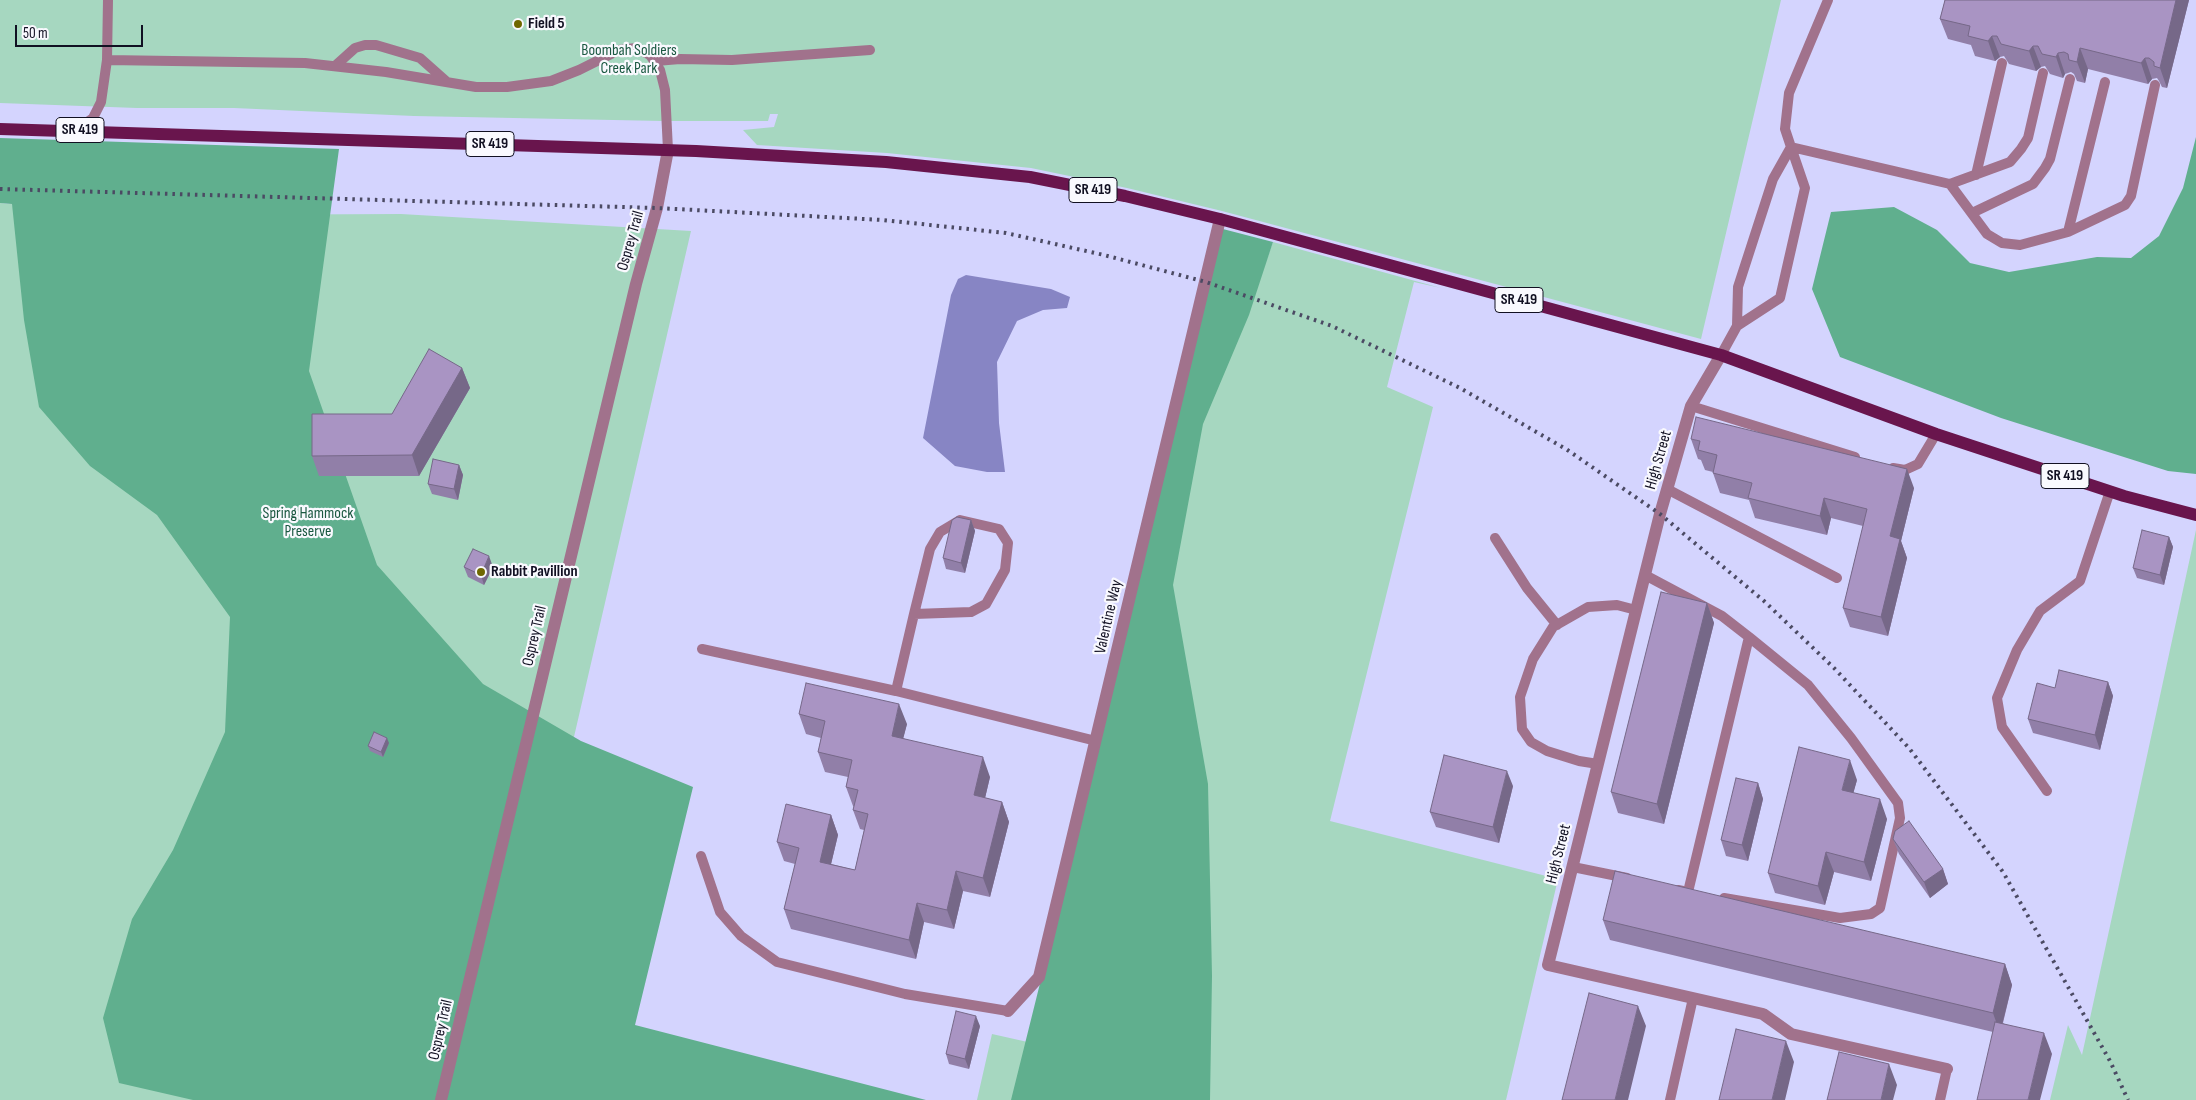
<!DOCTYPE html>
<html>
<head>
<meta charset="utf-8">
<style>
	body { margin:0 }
	#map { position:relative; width:2196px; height:1100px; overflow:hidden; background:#d4d4fe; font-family:"Sofia Sans Condensed",sans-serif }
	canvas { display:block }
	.scale { position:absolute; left:15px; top:25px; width:128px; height:22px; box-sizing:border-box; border:2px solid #111022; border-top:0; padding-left:6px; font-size:15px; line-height:18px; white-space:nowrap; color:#111022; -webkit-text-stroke:4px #f9f9fe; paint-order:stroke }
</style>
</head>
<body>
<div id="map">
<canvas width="2196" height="1100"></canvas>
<div class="scale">50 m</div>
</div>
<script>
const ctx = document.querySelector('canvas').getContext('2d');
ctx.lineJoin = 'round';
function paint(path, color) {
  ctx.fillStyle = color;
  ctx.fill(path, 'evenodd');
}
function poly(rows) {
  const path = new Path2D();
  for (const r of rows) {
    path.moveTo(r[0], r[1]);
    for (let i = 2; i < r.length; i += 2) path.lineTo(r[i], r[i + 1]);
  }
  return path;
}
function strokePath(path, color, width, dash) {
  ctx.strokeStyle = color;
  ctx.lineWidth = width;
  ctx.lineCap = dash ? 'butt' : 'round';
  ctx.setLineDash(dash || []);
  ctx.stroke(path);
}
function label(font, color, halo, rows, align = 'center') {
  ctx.font = font + ' "Sofia Sans Condensed",sans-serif';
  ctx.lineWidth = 4.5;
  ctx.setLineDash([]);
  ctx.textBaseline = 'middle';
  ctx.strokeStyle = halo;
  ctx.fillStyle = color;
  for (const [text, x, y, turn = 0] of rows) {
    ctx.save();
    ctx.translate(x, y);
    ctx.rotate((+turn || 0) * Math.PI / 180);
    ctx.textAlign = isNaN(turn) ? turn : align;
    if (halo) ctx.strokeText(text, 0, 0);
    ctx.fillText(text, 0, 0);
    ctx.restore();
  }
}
const green = poly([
	[0,0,1781,0,1701,339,1222,211,1127,188,1031,168,887,153,757,145,743,130,774,127,778,114,770,114,768,121,663,121,414,116,234,108,137,108,0,103],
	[0,203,12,204,13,207,185,215,401,214,691,231,490,1100,0,1100],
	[1273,242,1441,288,1414,282,1387,387,1433,407,1330,821,1558,879,1506,1100,977,1100,992,1034,1041,1045,1213,333,1238,340],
	[2196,530,2196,1100,2050,1100,2068,1025,2082,1055]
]);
const forest = poly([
	[2196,137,2196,474,2168,471,2001,418,1840,357,1812,289,1831,212,1894,207,1937,230,1970,263,2009,272,2097,257,2131,258,2159,236,2183,188],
	[0,138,339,149,309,371,377,565,483,684,581,741,693,787,635,1025,926,1100,193,1100,119,1083,103,1018,132,919,173,850,225,732,230,617,157,515,90,466,39,407,24,320,12,204,0,203],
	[1219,228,1273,242,1249,315,1203,424,1173,585,1208,784,1212,976,1210,1100,1011,1100,1104,726]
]);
const water = poly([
	[966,275,1051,289,1070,297,1067,308,1043,310,1017,321,997,362,999,423,1005,472,987,472,955,466,923,438,951,295,958,279]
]);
const lane = poly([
	[1828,0,1789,93,1785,129,1791,147,1950,184,2010,162,2021,149,2028,138,2043,73],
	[107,60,305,63,386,72,476,87,507,87,551,81,579,70,619,50,636,48,650,55,660,70,665,90,668,150],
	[656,61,680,59,732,60,870,50],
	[335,66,355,48,365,45,376,45,420,58,447,82],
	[76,130,93,118,101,102,107,60,108,0],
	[1976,175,2002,63],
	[1950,184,1987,234,2002,243,2020,245,2068,232,2105,82],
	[1972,213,2033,184,2045,168,2050,159,2070,79],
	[2068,232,2125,205,2131,196,2155,85],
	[1721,355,1737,326,1780,298,1805,188,1791,147,1773,179,1738,287,1737,326],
	[1691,406,1855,457],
	[1893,468,1905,470,1918,464,1936,434],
	[1667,489,1837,578],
	[1495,538,1527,588,1557,625],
	[1645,575,1722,616,1749,637,1688,892,1678,890],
	[702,649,896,691,1096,741],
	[896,691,914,614,930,549,940,532,960,520,999,529,1008,543,1005,570,986,604,971,612,914,614],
	[1598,764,1579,761,1547,751,1531,742,1522,729,1520,697,1533,659,1553,627,1588,607,1617,605,1636,610],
	[2047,791,2002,727,1997,698,2017,650,2040,611,2080,581,2110,491],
	[701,856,720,912,741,936,777,962,905,994,1008,1011],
	[1573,867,1627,878],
	[1724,898,1840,918,1871,914,1880,908,1900,818,1898,803,1851,738,1808,685,1749,637],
	[1670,1100,1693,998],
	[1940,1100,1947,1069]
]);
const street = poly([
	[1721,355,1691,406,1660,514,1548,965,1763,1014,1791,1034,1947,1069],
	[1008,1011,1039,977,1220,219],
	[441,1100,636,284,657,208,668,150]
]);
const primary = poly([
	[0,129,696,151,886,162,1030,177,1125,196,1220,219,1721,355,1936,434,2124,496,2196,515]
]);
const rail = poly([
	[0,189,657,208,883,220,1006,233,1104,255,1206,282,1332,326,1460,388,1566,449,1660,514,1764,601,1834,668,1909,748,2003,872,2110,1061,2128,1100]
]);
const wall = poly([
	[1945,0,2189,0,2167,88,2162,87,2159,81,2157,78,2152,79,2148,84,2088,69,2085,83,2077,81,2074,74,2071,72,2065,74,2063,78,2050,74,2045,66,2041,67,2036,71,2009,64,2004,56,2000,57,1995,61,1975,56,1971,45,1948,39,1940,19],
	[462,368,470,388,419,476,319,476,312,456,392,414],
	[1691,439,1914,488,1901,541,1907,558,1888,636,1850,627,1843,608,1863,526,1831,518,1827,535,1755,518,1749,500,1720,493,1713,473,1713,472,1705,470,1701,460,1698,459],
	[459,465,463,475,458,500,432,494,428,484],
	[971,520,975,531,965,573,946,569,943,558],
	[2169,537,2173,547,2164,585,2137,578,2133,568],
	[464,567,493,567,484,585,468,577],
	[1707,603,1714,623,1664,824,1618,813,1611,792],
	[2108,682,2113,696,2100,750,2033,733,2028,719,2055,688],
	[799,714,907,724,903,738,990,777,985,798,1002,802,1009,822,990,897,963,891,954,929,924,922,916,959,791,929,784,909,795,864,784,861,777,842,831,815,838,835,831,864,855,870,864,830,860,829,853,810,854,807,853,806,846,787,848,777,825,772,818,752,821,738,806,734],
	[389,743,383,757,370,751,368,746],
	[1857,780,1853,793,1887,819,1871,881,1834,872,1825,905,1775,893,1768,873],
	[1758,783,1763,799,1748,861,1726,856,1721,840],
	[1513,786,1499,843,1436,827,1430,812],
	[1893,839,1943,869,1948,884,1930,898,1899,854],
	[1603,920,2005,964,2012,985,2003,1023,2052,1054,1993,1032,1610,940],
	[980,1026,969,1069,949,1064,946,1054]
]);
const shadedWall = poly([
	[2176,0,2189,0,2167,88,2160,68],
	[1992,36,2000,57,1995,61,1988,41],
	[2033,46,2041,67,2036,71,2029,51],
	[2080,48,2088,69,2085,83,2077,62],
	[2058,53,2065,74,2063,78,2056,57],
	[2145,58,2152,79,2148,84,2141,63],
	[462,368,470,388,419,476,412,455],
	[459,465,463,475,458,500,454,489],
	[1907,469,1914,488,1901,541,1907,558,1888,636,1881,617,1890,536],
	[1824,498,1831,518,1827,535,1820,516],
	[971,520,975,531,965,573,961,563],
	[2169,537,2173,547,2164,585,2160,575],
	[489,556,493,567,484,585,481,575],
	[1707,603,1714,623,1664,824,1657,804],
	[2108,682,2113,696,2100,750,2095,735],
	[899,704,907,724,899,755,892,736],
	[387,738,389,743,383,757,381,752],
	[983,757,990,777,981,815,974,795],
	[1850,760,1857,780,1849,809,1842,790],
	[1507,771,1513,786,1499,843,1493,827],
	[1758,783,1763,799,1748,861,1742,845],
	[1880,799,1887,819,1871,881,1864,862],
	[1002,802,1009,822,990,897,983,878],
	[831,815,838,835,827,881,820,862],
	[1826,852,1834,872,1825,905,1818,886],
	[1943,869,1948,884,1930,898,1924,882],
	[956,871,963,891,954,929,947,910],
	[917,903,924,922,916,959,909,940],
	[2005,964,2012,985,2000,1033,1993,1013],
	[1638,1006,1646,1026,1628,1100,1615,1100],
	[976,1016,980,1026,969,1069,965,1059],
	[2044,1033,2052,1054,2040,1100,2028,1100],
	[1786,1041,1794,1062,1785,1100,1772,1100],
	[1889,1064,1897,1085,1893,1100,1881,1100]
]);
const building = poly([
	[1945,0,2176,0,2160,68,2154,66,2154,62,2149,58,2145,58,2141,63,2080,48,2077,62,2069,60,2068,54,2064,52,2058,53,2056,57,2042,54,2038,46,2033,46,2029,51,2001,44,1997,36,1992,36,1988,41,1968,36,1970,26,1940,19,1945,0],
	[429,349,462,368,412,455,312,456,312,414,392,414,429,349],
	[1696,417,1907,469,1890,536,1900,539,1881,617,1843,608,1867,509,1824,498,1820,516,1748,498,1752,483,1713,473,1717,455,1698,450,1700,441,1691,439,1696,417],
	[433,459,459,465,454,489,428,484,433,459],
	[957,517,971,520,961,563,943,558,952,520,957,517],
	[2142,530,2169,537,2160,575,2133,568,2142,530],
	[473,549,489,556,481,575,464,567,473,549],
	[1661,592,1707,603,1657,804,1611,792,1661,592],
	[2059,670,2108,682,2095,735,2028,719,2037,683,2055,688,2059,670],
	[806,683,899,704,892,736,983,757,974,795,1002,802,983,878,956,871,947,910,917,903,909,940,784,909,799,848,777,842,786,804,831,815,820,862,855,870,868,814,853,810,858,790,846,787,852,760,818,752,825,721,799,714,806,683],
	[374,732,387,738,381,752,368,746,374,732],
	[1799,747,1850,760,1842,790,1880,799,1864,862,1826,852,1818,886,1768,873,1799,747],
	[1444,755,1507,771,1493,827,1430,812,1444,755],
	[1736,778,1758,783,1742,845,1721,840,1736,778],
	[1909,821,1943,869,1924,882,1893,839,1895,831,1909,821],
	[1615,871,2005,964,1993,1013,1603,920,1615,871],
	[1589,993,1638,1006,1615,1100,1562,1100,1589,993],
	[956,1011,976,1016,965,1059,946,1054,956,1011],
	[1995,1022,2044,1033,2028,1100,1977,1100,1995,1022],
	[1736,1029,1786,1041,1772,1100,1719,1100,1736,1029],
	[1839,1052,1889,1064,1881,1100,1827,1100,1839,1052]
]);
const markers = [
	[518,24,5,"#6f6800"],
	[481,572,5,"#6f6800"]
];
const shields = [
	[80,130,48],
	[490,144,48],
	[1093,190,48],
	[1519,300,48],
	[2065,476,48]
];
const shieldNames = [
	["SR 419",80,130],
	["SR 419",490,144],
	["SR 419",1093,190],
	["SR 419",1519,300],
	["SR 419",2065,476]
];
const poiNames = [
	["Field 5",528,24],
	["Rabbit Pavillion",491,572]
];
const parkNames = [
	["Boombah Soldiers",629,51],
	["Creek Park",629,69],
	["Spring Hammock",308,514],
	["Preserve",308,532]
];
const streetNames = [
	["Osprey Trail",631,241,-74],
	["High Street",1659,460,-74],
	["Valentine Way",1109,617,-77],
	["Osprey Trail",535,636,-77],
	["High Street",1559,854,-76],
	["Osprey Trail",441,1030,-77]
];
paint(green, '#a6d7c0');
paint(forest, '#60af8e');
paint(water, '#8785c4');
strokePath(lane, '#a1728c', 10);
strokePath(street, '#a1728c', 12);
strokePath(primary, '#69154d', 12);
strokePath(rail, '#4b4a63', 4, [2.5, 5]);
paint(wall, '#917fa8');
paint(shadedWall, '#766888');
paint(building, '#a994c3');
strokePath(building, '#766888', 1);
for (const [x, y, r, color] of markers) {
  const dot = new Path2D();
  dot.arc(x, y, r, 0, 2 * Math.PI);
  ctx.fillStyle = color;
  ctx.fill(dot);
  strokePath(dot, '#f9f9fe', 2);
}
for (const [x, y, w] of shields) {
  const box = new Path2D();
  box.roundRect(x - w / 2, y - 12.5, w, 25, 4);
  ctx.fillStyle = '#f9f9fe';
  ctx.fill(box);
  strokePath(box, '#111022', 1);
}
label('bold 15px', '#111022', null, shieldNames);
label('bold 16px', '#111022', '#f9f9fe', poiNames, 'left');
label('16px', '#1a5841', '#f9f9fe', parkNames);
label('16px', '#111022', '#f9f9fe', streetNames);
</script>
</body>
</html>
